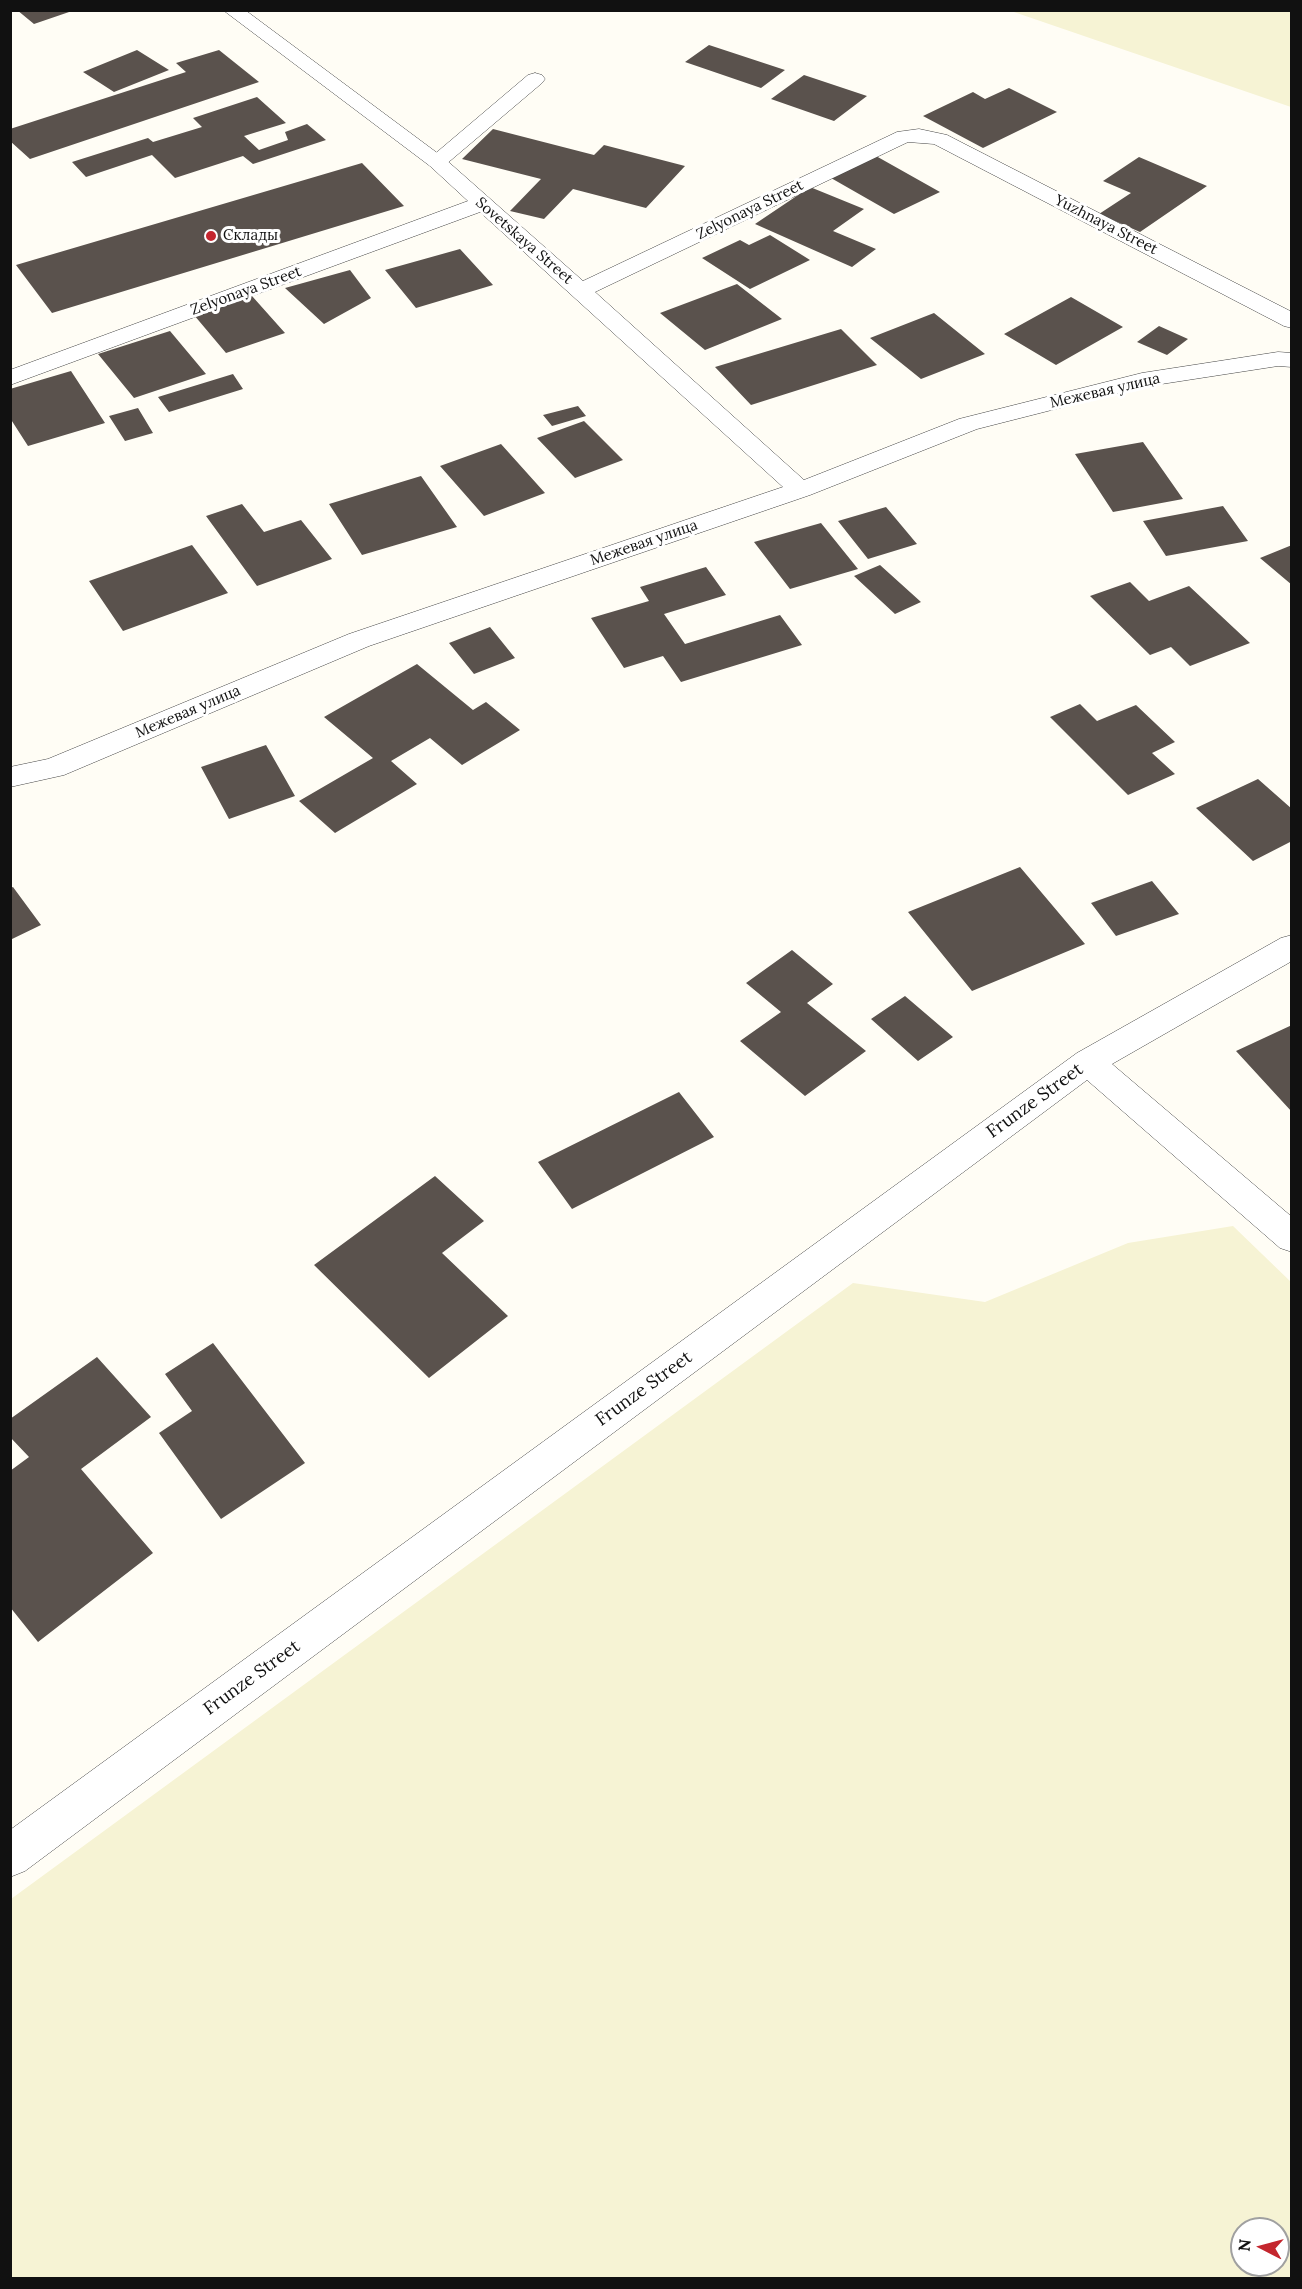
<!DOCTYPE html>
<html>
<head>
<meta charset="utf-8">
<style>
	body { margin:0 }
	#map { position:relative; width:1302px; height:2289px; overflow:hidden; background:#fffdf5; font-family:Lora,serif }
	canvas { display:block }
	.frame { position:absolute; inset:0; border:12px solid #111; pointer-events:none }
	.north { position:absolute; left:1230px; top:2217px; width:60px; height:60px; box-sizing:border-box; background:#fff; border:2px solid #a0a0a0; border-radius:50%; rotate:276deg; font-size:16px; font-weight:700; line-height:24px; text-align:center; color:#111 }
	.north::after { content:''; display:block; margin:auto; width:21px; height:27px; background:#c4262e; clip-path:polygon(50% 0,100% 100%,50% 72%,0 100%) }
</style>
</head>
<body>
<div id="map">
<canvas width="1302" height="2289"></canvas>
<div class="frame"></div>
<div class="north">N</div>
</div>
<script>
const ctx = document.querySelector('canvas').getContext('2d');
ctx.lineJoin = 'round';
function paint(path, color) {
  ctx.fillStyle = color;
  ctx.fill(path, 'evenodd');
}
function poly(rows) {
  const path = new Path2D();
  for (const r of rows) {
    path.moveTo(r[0], r[1]);
    for (let i = 2; i < r.length; i += 2) path.lineTo(r[i], r[i + 1]);
  }
  return path;
}
function strokePath(path, color, width, dash) {
  ctx.strokeStyle = color;
  ctx.lineWidth = width;
  ctx.lineCap = dash ? 'butt' : 'round';
  ctx.setLineDash(dash || []);
  ctx.stroke(path);
}
function label(font, color, halo, rows, align = 'center') {
  ctx.font = font + ' Lora,serif';
  ctx.lineWidth = 6;
  ctx.setLineDash([]);
  ctx.textBaseline = 'middle';
  ctx.strokeStyle = halo;
  ctx.fillStyle = color;
  for (const [text, x, y, turn = 0] of rows) {
    ctx.save();
    ctx.translate(x, y);
    ctx.rotate((+turn || 0) * Math.PI / 180);
    ctx.textAlign = isNaN(turn) ? turn : align;
    if (halo) ctx.strokeText(text, 0, 0);
    ctx.fillText(text, 0, 0);
    ctx.restore();
  }
}
const farmland = poly([
	[1011,11,1291,11,1291,107],
	[1233,1226,1291,1282,1291,2278,11,2278,11,1899,853,1283,985,1302,1128,1243],
	[1242,2229,1278,2229,1278,2265,1242,2265]
]);
const building = poly([
	[17,10,72,10,72,11,34,24],
	[709,45,785,70,761,88,685,62],
	[137,50,169,70,114,92,83,72],
	[219,50,259,82,30,159,10,141,10,129,186,72,176,63],
	[804,75,867,96,834,121,771,99],
	[1009,88,1057,112,983,148,923,116,973,92,985,99],
	[257,97,286,123,244,136,259,150,288,140,285,132,307,124,326,140,253,164,243,156,175,178,152,155,86,177,72,162,148,138,153,142,202,127,193,118],
	[493,129,594,155,604,145,685,166,646,208,573,189,544,219,510,211,541,179,462,159],
	[876,156,940,192,894,214,831,178],
	[1139,157,1207,186,1140,232,1099,214,1131,193,1103,181],
	[362,163,404,206,52,313,16,265],
	[810,187,864,209,833,231,876,249,852,267,755,224],
	[770,235,810,260,750,289,702,258,740,240,749,245],
	[460,249,493,285,416,308,385,270],
	[350,270,371,298,324,324,285,288],
	[737,284,782,319,705,350,660,313],
	[252,296,285,333,226,353,194,315],
	[1071,297,1123,327,1056,365,1004,334],
	[934,313,985,354,921,379,870,338],
	[1159,326,1188,339,1167,355,1137,342],
	[841,329,877,365,751,405,715,367],
	[170,331,206,374,134,398,98,354],
	[71,371,105,423,28,446,10,418,10,389],
	[233,374,243,389,169,412,158,397],
	[578,406,586,416,552,426,543,415],
	[138,408,153,433,125,441,109,416],
	[584,421,623,460,575,478,537,438],
	[1143,442,1183,499,1113,512,1075,454],
	[501,444,545,493,484,516,440,466],
	[421,476,457,527,362,555,329,504],
	[242,504,264,532,301,520,332,559,257,586,206,516],
	[1223,506,1248,541,1166,556,1143,521],
	[886,507,917,544,868,559,838,521],
	[821,523,858,569,790,589,754,542],
	[192,545,228,593,123,631,89,581],
	[1292,545,1292,585,1260,558],
	[880,565,921,602,895,614,854,576],
	[706,567,726,595,664,614,685,644,780,615,802,645,681,682,663,656,624,668,591,618,649,601,640,587],
	[1130,582,1149,601,1189,586,1250,643,1190,666,1171,647,1150,655,1090,596],
	[490,627,515,658,474,674,449,643],
	[417,664,473,710,486,702,520,730,462,765,430,738,391,761,417,784,335,833,299,801,373,758,324,717],
	[1080,704,1097,721,1136,705,1175,742,1152,753,1175,774,1128,795,1050,717],
	[266,745,295,796,229,819,201,767],
	[1258,779,1292,809,1292,841,1253,861,1196,808],
	[1020,867,1085,944,972,991,908,912],
	[1152,881,1179,914,1116,936,1091,903],
	[13,887,41,925,10,940,10,888],
	[792,950,833,984,807,1003,866,1051,805,1096,740,1041,781,1012,746,983],
	[905,996,953,1037,918,1061,871,1019],
	[1292,1025,1292,1112,1236,1051],
	[679,1092,714,1137,572,1209,538,1162],
	[435,1176,484,1221,442,1253,508,1316,429,1378,314,1265],
	[213,1343,305,1463,221,1519,159,1433,192,1411,165,1374],
	[97,1357,151,1417,81,1469,153,1553,38,1642,10,1607,10,1471,29,1457,10,1437,10,1419]
]);
const service = poly([
	[535,73,542,75,545,79,542,83,444,166,437,168,430,166,426,162,430,158,528,75,535,73]
]);
const minor = poly([
	[223,10,245,10,444,158,583,281,897,132,919,129,947,135,1292,312,1292,328,1284,326,934,144,908,142,595,292,804,480,959,419,1142,373,1278,352,1292,353,1292,367,1278,366,1142,387,977,429,810,495,369,646,64,775,10,787,10,767,48,759,349,634,783,487,480,212,10,385,10,370,468,201,430,166,223,10],
	[1292,935,1292,961,1112,1064,1292,1217,1292,1252,1280,1248,1087,1080,25,1871,10,1877,10,1830,1077,1053,1281,938,1292,935]
]);
const markers = [
	[211,236,6,"#c4262e"]
];
const farStreetnames = [
	["Zelyonaya Street",750,210,-26],
	["Yuzhnaya Street",1106,225,27],
	["Sovetskaya Street",524,241,41],
	["Zelyonaya Street",246,291,-20],
	["Межевая улица",1105,391,-13],
	["Межевая улица",644,543,-19],
	["Межевая улица",188,712,-23]
];
const farPoinames = [
	["Склады",223,236]
];
const streetNames = [
	["Frunze Street",1035,1101,-36],
	["Frunze Street",644,1389,-36],
	["Frunze Street",252,1678,-36]
];
paint(farmland, '#f6f3d4');
paint(building, '#5a524d');
strokePath(service, '#444', 1);
strokePath(minor, '#444', 1);
paint(service, '#fff');
paint(minor, '#fff');
for (const [x, y, r, color] of markers) {
  const dot = new Path2D();
  dot.arc(x, y, r, 0, 2 * Math.PI);
  ctx.fillStyle = color;
  ctx.fill(dot);
  strokePath(dot, '#fff', 2);
}
label('15px', '#111', '#fff', farStreetnames);
label('15px', '#111', '#fff', farPoinames, 'left');
label('18px', '#111', '#fff', streetNames);
</script>
</body>
</html>
